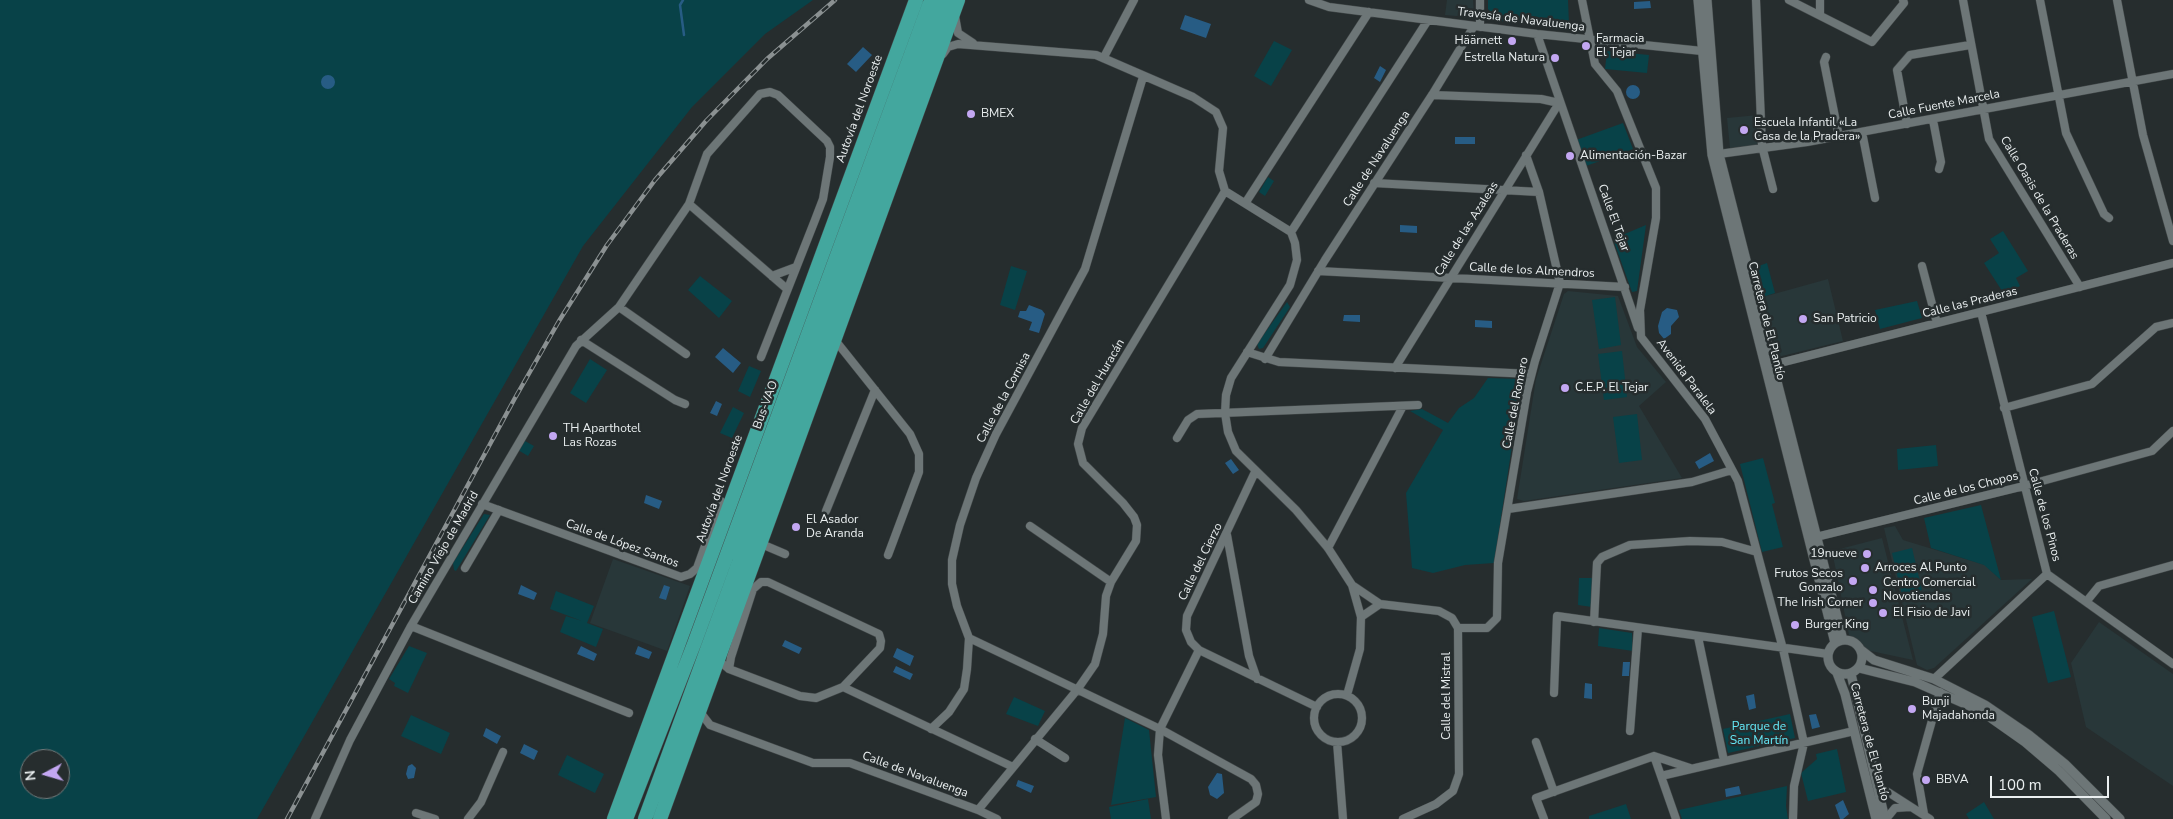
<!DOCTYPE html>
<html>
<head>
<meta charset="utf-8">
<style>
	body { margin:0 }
	#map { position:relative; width:2173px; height:819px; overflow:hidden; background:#262d2e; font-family:"Nunito Sans",sans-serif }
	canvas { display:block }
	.north { position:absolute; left:20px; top:749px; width:50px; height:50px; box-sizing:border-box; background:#262d2e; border:1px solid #747b7c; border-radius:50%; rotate:264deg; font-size:14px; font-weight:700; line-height:20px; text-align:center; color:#eaeff0 }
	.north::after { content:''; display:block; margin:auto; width:18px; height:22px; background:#c3a7f2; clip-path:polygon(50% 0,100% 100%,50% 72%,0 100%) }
	.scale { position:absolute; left:1990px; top:776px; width:119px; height:22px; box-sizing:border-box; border:2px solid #eaeff0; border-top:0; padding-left:6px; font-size:15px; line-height:18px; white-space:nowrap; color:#eaeff0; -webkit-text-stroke:4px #262d2e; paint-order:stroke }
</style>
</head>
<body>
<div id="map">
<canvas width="2173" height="819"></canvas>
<div class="north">N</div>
<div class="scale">100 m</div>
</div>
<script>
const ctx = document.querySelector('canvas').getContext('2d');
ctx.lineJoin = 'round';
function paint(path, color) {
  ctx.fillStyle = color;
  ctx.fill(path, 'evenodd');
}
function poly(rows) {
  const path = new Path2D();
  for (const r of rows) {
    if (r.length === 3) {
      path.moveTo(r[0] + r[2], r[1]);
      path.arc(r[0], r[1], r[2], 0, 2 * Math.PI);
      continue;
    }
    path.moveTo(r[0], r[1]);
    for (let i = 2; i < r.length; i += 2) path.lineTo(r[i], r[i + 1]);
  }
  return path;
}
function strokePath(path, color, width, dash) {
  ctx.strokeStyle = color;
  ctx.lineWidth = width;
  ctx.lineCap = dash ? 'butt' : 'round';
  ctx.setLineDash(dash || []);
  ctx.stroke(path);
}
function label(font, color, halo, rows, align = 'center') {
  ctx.font = font + ' "Nunito Sans",sans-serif';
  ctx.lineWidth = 5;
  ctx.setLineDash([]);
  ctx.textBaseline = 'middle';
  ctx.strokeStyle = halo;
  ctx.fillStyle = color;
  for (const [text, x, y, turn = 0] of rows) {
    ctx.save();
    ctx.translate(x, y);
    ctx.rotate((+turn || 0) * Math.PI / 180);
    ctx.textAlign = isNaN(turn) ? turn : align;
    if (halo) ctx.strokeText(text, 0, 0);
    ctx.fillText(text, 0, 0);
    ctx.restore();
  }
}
const built = poly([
	[1447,0,1473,0,1474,14,1468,17,1445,15],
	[1758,115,1760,142,1758,145,1730,148,1727,118],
	[1828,279,1843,341,1778,357,1763,297],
	[1568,291,1618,296,1637,347,1666,382,1639,406,1682,478,1524,501,1517,499,1536,379,1564,294],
	[1895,526,1903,540,1985,565,2001,580,2032,579,1934,668,1927,670,1917,665,1884,528],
	[1882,538,1913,660,1866,650,1855,638,1849,635,1832,551],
	[613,559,690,586,667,651,590,623],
	[2099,622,2173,674,2173,786,2086,727,2071,663]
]);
const green = poly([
	[0,0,813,0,765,34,692,107,583,246,257,819,0,819],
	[30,759,60,759,60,789,30,789],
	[1488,0,1568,0,1569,24,1499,21,1488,9],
	[1274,41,1292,50,1271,86,1254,76],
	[1607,51,1649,55,1647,73,1605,69],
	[1623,123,1633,149,1586,166,1576,140],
	[1268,177,1274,181,1265,196,1259,192],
	[1646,225,1637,291,1632,292,1613,239],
	[2003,231,2028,271,2016,278,2020,286,2004,294,1984,263,1999,253,1990,239],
	[1767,263,1775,293,1763,297,1756,267],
	[1011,266,1027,271,1015,310,1000,305],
	[700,276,732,301,719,318,688,290],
	[1615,297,1621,345,1599,349,1592,300],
	[1917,301,1922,318,1880,329,1875,310],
	[1287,302,1290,307,1263,348,1259,349,1257,344],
	[1622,351,1627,397,1604,400,1598,354],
	[590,359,607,370,586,403,570,393],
	[749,366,761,371,750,397,738,391],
	[1488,378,1520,379,1522,381,1494,563,1465,565,1433,573,1412,568,1406,493,1443,430,1410,411,1422,409,1448,423,1459,408,1474,398],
	[733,407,744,413,732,438,720,433],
	[1637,414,1642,460,1619,463,1613,417],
	[525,441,534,446,528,456,518,450],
	[1936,445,1938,466,1898,470,1897,449],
	[1763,458,1775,503,1772,504,1783,547,1762,552,1740,464],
	[1981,505,2001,580,1984,565,1931,548,1924,518],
	[484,514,490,515,456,571,454,570,453,563],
	[1912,548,1922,590,1902,595,1892,553],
	[1579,578,1593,578,1592,607,1578,605],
	[556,591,594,606,587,623,603,629,596,647,560,632,566,616,582,621,550,609],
	[2054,611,2071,677,2048,683,2032,617],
	[1599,628,1632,633,1633,651,1598,646],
	[409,646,427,653,408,693,394,686,395,683,389,679],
	[1014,697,1045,711,1038,726,1006,714],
	[1790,714,1795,738,1728,753,1723,729],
	[411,715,450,733,441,754,401,736],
	[1125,718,1149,730,1156,797,1111,805],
	[1837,749,1846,792,1808,801,1801,773,1817,759,1816,754],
	[567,755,604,774,595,793,558,775],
	[1787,786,1786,806,1788,819,1682,819,1679,810],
	[1148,799,1151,819,1111,819,1109,807],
	[1984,802,1994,819,1969,819,1966,814],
	[1626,804,1631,819,1589,819,1589,816]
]);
const water = poly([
	[1650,1,1651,8,1634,9,1634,2],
	[1185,15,1211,24,1206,38,1180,29],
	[863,47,872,55,856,72,847,64],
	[1380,66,1386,70,1380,82,1374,78],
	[328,82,7],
	[1633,92,7],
	[1455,137,1475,137,1475,144,1455,144],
	[1400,225,1417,226,1417,233,1400,232],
	[1029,305,1042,310,1045,314,1039,333,1029,330,1032,322,1018,317,1020,311,1026,311],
	[1667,308,1677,310,1679,317,1671,326,1671,334,1664,339,1659,333,1658,326,1662,312],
	[1344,315,1360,315,1360,322,1343,321],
	[1475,320,1492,321,1492,328,1475,327],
	[723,348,741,363,733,373,715,357],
	[716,401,722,404,717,416,710,413],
	[1710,453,1714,461,1699,469,1695,462],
	[1231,459,1239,470,1233,474,1225,463],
	[646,495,662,501,659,509,644,503],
	[521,585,537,593,534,600,518,594],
	[664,585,670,587,666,600,659,598],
	[785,640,802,648,799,654,782,646],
	[581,646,597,654,594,661,577,654],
	[638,646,652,652,649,659,635,654],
	[897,648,914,656,910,666,893,657],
	[1623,662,1630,662,1629,676,1622,676],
	[896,666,913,674,910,680,893,672],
	[1585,683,1592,684,1592,699,1584,698],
	[1754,694,1756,708,1749,710,1746,696],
	[1816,714,1820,727,1812,729,1809,715],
	[486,728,501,736,497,744,483,736],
	[524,744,538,751,534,760,520,753],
	[412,764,416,768,414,778,408,779,406,774,408,766],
	[1217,773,1222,774,1224,793,1217,799,1210,795,1208,787],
	[1018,780,1034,786,1031,793,1016,786],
	[1739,786,1741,794,1726,797,1725,789],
	[1843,800,1849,814,1843,819,1840,819,1835,805]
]);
const stream = poly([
	[683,0,680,5,684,35]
]);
const minor = poly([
	[1309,0,1329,7,1537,34,1702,51],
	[1480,0,1480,27],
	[1582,0,1595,64,1617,91,1656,188,1656,218,1640,310,1641,337,1705,419,1738,481,1783,649,1804,743,1794,786,1793,819],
	[1756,0,1762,146,1773,189],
	[1789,0,1872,42,1904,3,1903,0],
	[1820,0,1820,15],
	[1963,0,1989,139,2080,287],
	[2040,0,2066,133,2104,214,2109,218],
	[2117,0,2143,135,2173,241],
	[955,16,958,33,973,43],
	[1537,34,1638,328],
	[943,54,948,47,958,44,1096,55,1193,97,1216,112,1223,128,1219,171,1225,191,1291,232,1295,243,1297,260,1290,285,1231,378,1226,395,1225,413,1228,432,1236,451,1296,510,1328,548,1352,585,1361,617,1360,649,1347,695],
	[1104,57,1134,0],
	[1826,57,1824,62,1839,137],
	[1933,120,1941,162,1939,169],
	[1907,124,1897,70,1910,55,1970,45],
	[1862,132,1875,198],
	[1719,154,1807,142,2173,74],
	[1374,183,1539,192],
	[1246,202,1369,12],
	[689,204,787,289],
	[1291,232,1428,20],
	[1922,266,1937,323],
	[1318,271,1625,287],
	[772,276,796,267],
	[619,307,686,354],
	[1981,312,2047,574,2173,664],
	[581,340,675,400,685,404],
	[835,340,910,434,919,454,919,472,888,555],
	[1247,352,1279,362,1531,374],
	[1265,359,1325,260,1432,95,1474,26],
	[1772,365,2173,263],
	[1395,368,1559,103,1541,99,1432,95],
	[2004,408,2092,384,2156,327,2173,323],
	[1177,438,1188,420,1197,414,1418,405],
	[1255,472,1187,616,1186,630,1191,642,1199,650,1317,707],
	[482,504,681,577,690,574,697,568,721,501],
	[1508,509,1692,482,1732,470],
	[826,511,875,390],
	[1030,526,1111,582],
	[1227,535,1249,656,1257,679],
	[1816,537,2024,486,2152,451,2173,431],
	[759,543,785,554],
	[1328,548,1403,406],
	[465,568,499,510],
	[1352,585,1380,604,1439,611,1452,618,1458,628,1459,774,1453,791,1436,804,1403,819],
	[2086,602,2099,586,2173,565],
	[1361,617,1380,604],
	[1594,622,1597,563,1602,557,1630,545,1690,541,1722,542,1757,552],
	[411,626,629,713],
	[1458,628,1487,628,1497,618,1498,563,1527,392,1535,361,1560,283,1539,192,1526,155],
	[1698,637,1724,761],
	[969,638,1160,729,1251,779,1256,785,1258,794,1256,802,1232,819],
	[718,660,729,669,800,696,816,698,843,687,880,648,881,641,879,634,768,582,761,582,753,589,731,657,729,669],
	[1934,679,2047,574],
	[843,687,1013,767],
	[1554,693,1557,616,1828,654],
	[1338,718,24],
	[700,712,710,725,813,763,850,763,978,810,997,819],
	[931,729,949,712,964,689,967,669,969,638,957,606,952,584,952,560,960,525,976,478,996,434,1085,269,1143,77],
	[1630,731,1638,628],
	[1035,739,1065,758],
	[1337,742,1343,819],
	[1536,742,1554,792],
	[1654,756,1690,768],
	[1661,776,1854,731],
	[1877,785,1930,819],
	[978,810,1077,690,1095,664,1103,634,1106,596,1111,582,1136,541,1137,525,1134,517,1123,503,1083,463,1078,444,1082,428,1225,191],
	[416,813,435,819],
	[1924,814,1917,774,1940,692],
	[315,819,350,740,411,626,576,346,619,307,689,204,707,154,760,94,770,92,778,95,827,141,830,147,830,157,823,199,815,220,761,357],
	[468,819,481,802,503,752],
	[1166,819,1158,755,1160,729,1199,650],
	[1544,819,1536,798,1654,756,1676,819],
	[1886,819,1895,808,1910,807]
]);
const tertiary = poly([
	[1698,0,1712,155,1835,643],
	[1707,0,1719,154,1843,640],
	[1845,657,17],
	[1861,650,1874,660,1934,679,1985,705,2029,735,2065,764,2120,819],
	[1859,668,1915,682,1981,711,2025,742,2059,771,2106,819],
	[1837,673,1845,694,1876,819],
	[1851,674,1885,819]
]);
const motorway = poly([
	[614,819,916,0],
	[626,819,694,644,931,0],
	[645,819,945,0],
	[660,819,958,0]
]);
const rail = poly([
	[287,819,515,398,559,321,607,245,655,180,706,121,767,59,835,0]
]);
const markers = [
	[1512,41,5,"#c3a7f2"],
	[1586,46,5,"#c3a7f2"],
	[1555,58,5,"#c3a7f2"],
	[971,114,5,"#c3a7f2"],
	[1744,130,5,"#c3a7f2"],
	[1570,156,5,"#c3a7f2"],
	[1803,319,5,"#c3a7f2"],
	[1565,388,5,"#c3a7f2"],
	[553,436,5,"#c3a7f2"],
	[796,527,5,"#c3a7f2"],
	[1867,554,5,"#c3a7f2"],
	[1865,568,5,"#c3a7f2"],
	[1853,581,5,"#c3a7f2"],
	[1873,590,5,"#c3a7f2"],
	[1873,603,5,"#c3a7f2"],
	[1883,613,5,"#c3a7f2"],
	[1795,625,5,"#c3a7f2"],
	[1912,709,5,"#c3a7f2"],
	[1926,780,5,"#c3a7f2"]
];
const streetNames = [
	["Travesía de Navaluenga",1521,20,7],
	["Calle Fuente Marcela",1944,105,-11],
	["Autovía del Noroeste",860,109,-70],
	["Calle de Navaluenga",1377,159,-57],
	["Calle Oasis de la Praderas",2039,198,59],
	["Calle El Tejar",1613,218,70],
	["Calle de las Azaleas",1467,229,-58],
	["Calle de los Almendros",1532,271,3],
	["Calle las Praderas",1970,303,-14],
	["Carretera de El Plantío",1766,321,76],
	["Avenida Paralela",1686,377,53],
	["Calle del Huracán",1098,382,-60],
	["Calle de la Cornisa",1004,398,-62],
	["Calle del Romero",1516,403,-79],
	["Bus-VAO",766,405,-70],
	["Autovía del Noroeste",720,489,-70],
	["Calle de los Chopos",1966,489,-14],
	["Calle de los Pinos",2044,515,75],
	["Calle de López Santos",622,544,20],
	["Camino Viejo de Madrid",444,548,-60],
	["Calle del Cierzo",1201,562,-64],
	["Calle del Mistral",1447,696,-90],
	["Carretera de El Plantío",1869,742,75],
	["Calle de Navaluenga",915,775,20]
];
const poiNames = [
	["Farmacia",1596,39],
	["El Tejar",1596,53],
	["Häärnett",1502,41,"right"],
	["Estrella Natura",1545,58,"right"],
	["BMEX",981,114],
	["Escuela Infantil «La",1754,123],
	["Casa de la Pradera»",1754,137],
	["Alimentación-Bazar",1580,156],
	["San Patricio",1813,319],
	["C.E.P. El Tejar",1575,388],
	["TH Aparthotel",563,429],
	["Las Rozas",563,443],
	["El Asador",806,520],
	["De Aranda",806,534],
	["19nueve",1857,554,"right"],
	["Arroces Al Punto",1875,568],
	["Frutos Secos",1843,574,"right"],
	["Gonzalo",1843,588,"right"],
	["Centro Comercial",1883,583],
	["Novotiendas",1883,597],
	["The Irish Corner",1863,603,"right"],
	["El Fisio de Javi",1893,613],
	["Burger King",1805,625],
	["Bunji",1922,702],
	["Majadahonda",1922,716],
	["BBVA",1936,780]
];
const parkNames = [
	["Parque de",1759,727],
	["San Martín",1759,741]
];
paint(built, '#283739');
paint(green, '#084248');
paint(water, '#275c84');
strokePath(stream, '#275c84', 2.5);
strokePath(minor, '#43494a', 9);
strokePath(tertiary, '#43494a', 10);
strokePath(motorway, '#43494a', 15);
strokePath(minor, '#6d7677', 8);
strokePath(tertiary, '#6d7677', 9);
strokePath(motorway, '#43a79e', 14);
strokePath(rail, '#8b9192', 4.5);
strokePath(rail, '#262d2e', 2.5, [8]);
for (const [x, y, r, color] of markers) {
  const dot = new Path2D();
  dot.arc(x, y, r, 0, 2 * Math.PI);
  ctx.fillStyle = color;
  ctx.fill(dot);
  strokePath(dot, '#262d2e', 2);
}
label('12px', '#eaeff0', '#262d2e', streetNames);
label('12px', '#eaeff0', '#262d2e', poiNames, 'left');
label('12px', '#64e8f7', '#262d2e', parkNames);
</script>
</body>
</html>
